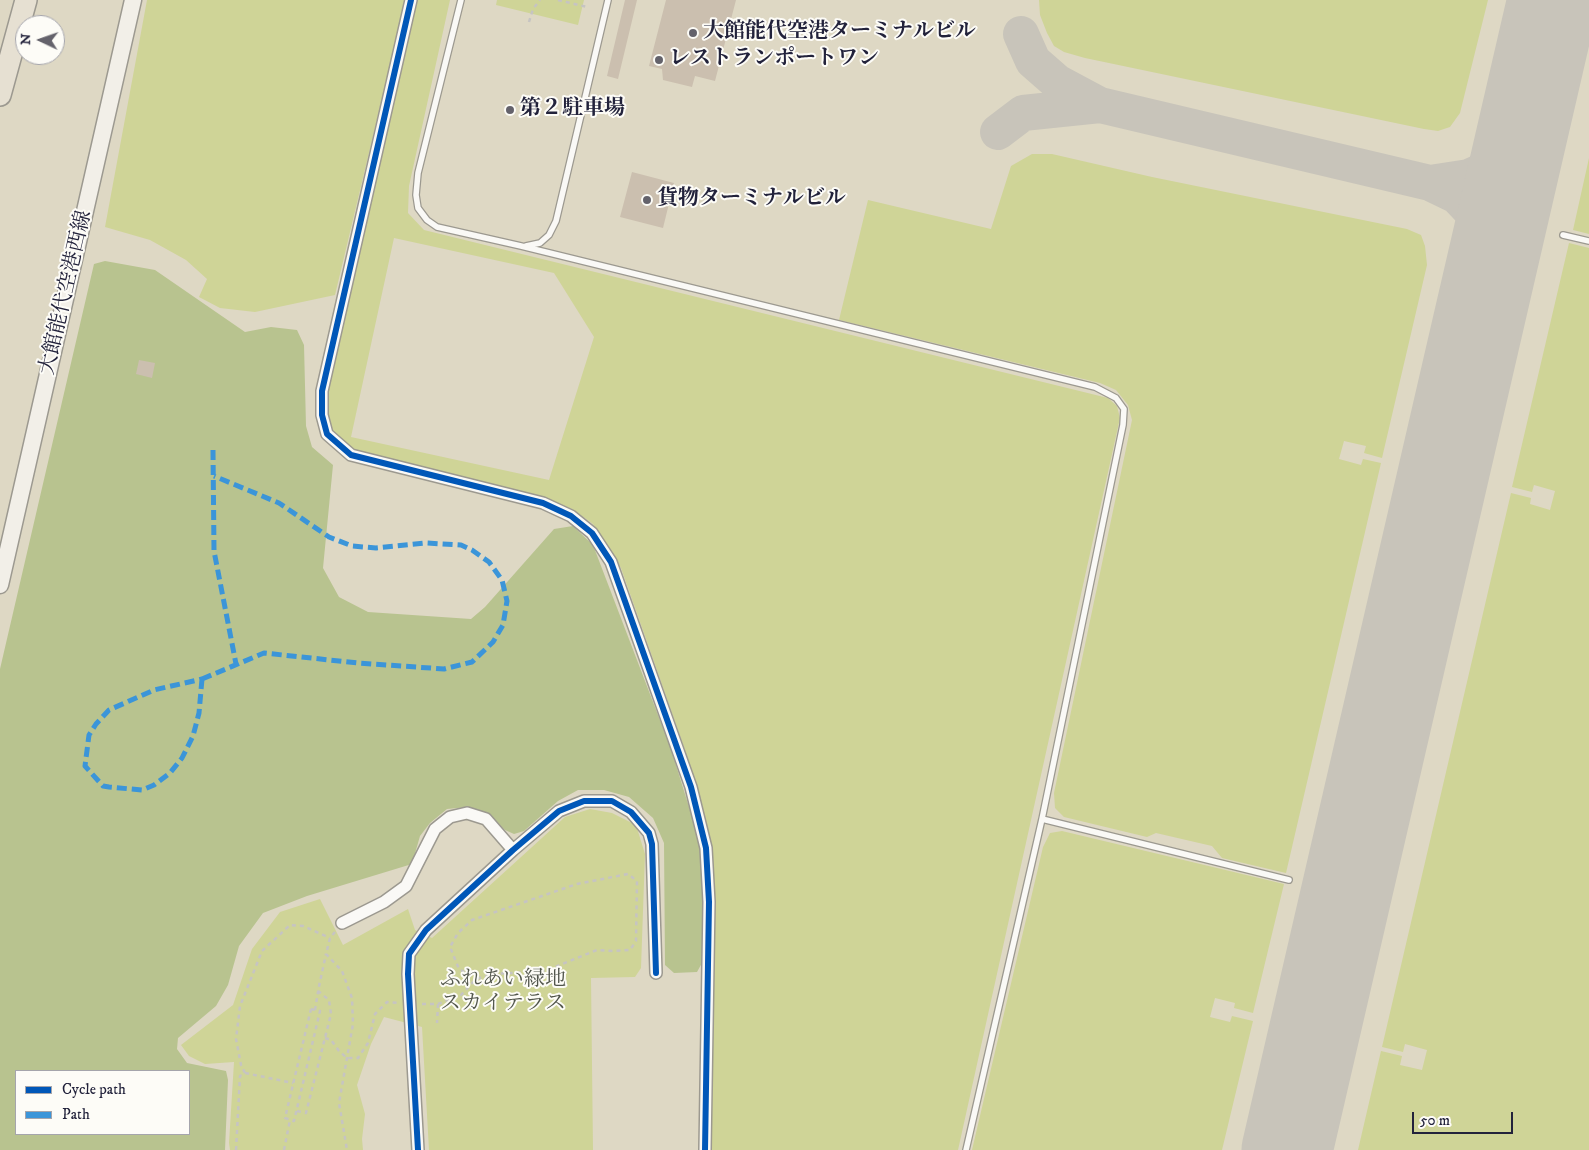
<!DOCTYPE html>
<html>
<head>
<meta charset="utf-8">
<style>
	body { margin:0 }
	#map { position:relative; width:1589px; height:1150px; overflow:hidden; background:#ded8c4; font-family:"IM FELL DW Pica",serif }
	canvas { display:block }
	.legend { position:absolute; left:15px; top:1070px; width:175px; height:65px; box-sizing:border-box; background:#fdfcf7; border:1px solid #a5a5ac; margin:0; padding:6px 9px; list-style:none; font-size:15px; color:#22223b }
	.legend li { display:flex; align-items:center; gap:10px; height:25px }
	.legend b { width:25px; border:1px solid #a5a5ac }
	.north { position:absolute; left:15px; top:15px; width:50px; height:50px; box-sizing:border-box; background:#fdfcf7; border:1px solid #a5a5ac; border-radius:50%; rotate:273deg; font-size:14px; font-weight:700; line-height:20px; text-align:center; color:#22223b }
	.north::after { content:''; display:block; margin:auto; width:18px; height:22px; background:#64626b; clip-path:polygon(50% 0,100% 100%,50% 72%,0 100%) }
	.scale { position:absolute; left:1412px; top:1112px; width:101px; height:22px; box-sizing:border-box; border:2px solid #22223b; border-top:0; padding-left:6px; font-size:15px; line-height:18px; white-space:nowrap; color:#22223b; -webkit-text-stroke:4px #fdfcf7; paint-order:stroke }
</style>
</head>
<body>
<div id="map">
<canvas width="1589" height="1150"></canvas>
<ul class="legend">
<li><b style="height:6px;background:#0057b8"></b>Cycle path</li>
<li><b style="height:6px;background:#3b95d9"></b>Path</li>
</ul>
<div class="north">N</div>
<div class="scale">50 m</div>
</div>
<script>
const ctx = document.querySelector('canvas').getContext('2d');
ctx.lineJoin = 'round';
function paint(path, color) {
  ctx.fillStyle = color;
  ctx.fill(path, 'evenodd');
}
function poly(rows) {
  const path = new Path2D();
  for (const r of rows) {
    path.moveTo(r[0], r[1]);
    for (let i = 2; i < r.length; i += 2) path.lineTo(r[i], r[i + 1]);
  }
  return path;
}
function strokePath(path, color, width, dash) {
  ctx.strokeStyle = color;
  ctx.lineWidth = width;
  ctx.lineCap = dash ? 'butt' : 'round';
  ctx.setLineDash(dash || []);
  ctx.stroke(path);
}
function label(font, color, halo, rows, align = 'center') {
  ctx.font = font + ' "IM FELL DW Pica","Noto Serif JP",serif';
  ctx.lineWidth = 4;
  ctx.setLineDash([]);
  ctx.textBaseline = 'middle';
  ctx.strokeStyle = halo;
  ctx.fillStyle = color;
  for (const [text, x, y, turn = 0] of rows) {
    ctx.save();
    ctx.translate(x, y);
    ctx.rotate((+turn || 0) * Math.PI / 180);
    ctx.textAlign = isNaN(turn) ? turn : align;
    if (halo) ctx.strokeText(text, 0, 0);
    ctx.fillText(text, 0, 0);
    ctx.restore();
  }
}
const green = poly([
	[147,0,450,0,409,186,408,213,424,230,1108,398,1117,406,1120,418,958,1150,710,1150,714,942,712,857,702,805,684,747,621,568,593,524,572,509,543,498,356,451,341,440,329,426,327,390,339,344,409,29,399,27,335,295,255,312,220,308,199,297,207,279,186,260,150,240,105,227],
	[394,238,554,273,594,337,549,480,351,437],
	[497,0,584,0,578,25,496,5],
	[1039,0,1488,0,1460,113,1450,127,1438,131,1424,129,1085,58,1064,52,1054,46,1047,33,1040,15],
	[1032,154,1052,154,1152,177,1407,229,1421,235,1425,246,1427,265,1382,458,1364,453,1366,446,1344,441,1339,459,1361,465,1363,459,1381,463,1286,873,1222,858,1212,846,1156,833,1147,837,1064,817,1055,808,1054,793,1132,420,1128,405,1116,390,1100,383,839,320,868,200,991,229,1011,166],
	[1589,158,1589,234,1573,230],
	[1569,243,1589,248,1589,1150,1358,1150,1381,1051,1402,1056,1400,1065,1422,1070,1427,1050,1405,1044,1403,1052,1382,1047,1511,493,1531,498,1530,504,1550,510,1555,491,1534,485,1532,492,1512,487],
	[590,809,612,813,636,825,645,854,641,968,635,977,591,978,593,1150,429,1150,422,1027,384,1017,371,1044,357,1085,365,1114,362,1139,363,1150,230,1150,229,1143,234,1062,205,1064,189,1056,181,1045,233,1005,252,949,280,912,320,899,343,945,408,909,415,930,432,938,565,817],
	[1062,831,1284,884,1253,1013,1234,1008,1235,1003,1215,998,1210,1017,1230,1022,1232,1016,1253,1021,1222,1150,972,1150,1043,847,1050,833]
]);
const forest = poly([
	[105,261,155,270,245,332,271,327,297,330,304,345,306,426,312,447,333,465,323,568,339,597,368,612,471,619,485,607,554,529,573,526,593,545,671,749,702,849,702,963,697,972,674,973,665,965,664,843,653,818,629,797,604,790,578,790,558,801,524,831,514,834,505,830,486,813,468,807,447,809,430,823,420,836,412,864,307,896,263,913,239,946,228,985,216,1006,178,1038,177,1049,187,1063,226,1071,228,1080,225,1150,0,1150,0,669,94,264],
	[16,1071,189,1071,189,1134,16,1134]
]);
const taxiway = poly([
	[1021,34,1033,61,1057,82,1100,105,1430,183,1457,196,1476,216,1485,234,1490,273],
	[998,132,1023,113,1100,105],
	[1430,183,1469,177,1491,167,1507,150,1524,125]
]);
const runway = poly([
	[1287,1150,1553,0]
]);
const building = poly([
	[625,0,637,0,618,79,607,76],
	[666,0,736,0,715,81,695,76,692,87,663,80,662,69,649,66],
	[632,172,674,183,663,228,620,217],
	[139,360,155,363,152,378,136,374]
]);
const path = poly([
	[558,0,587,7],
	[529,22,533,9,540,0],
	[335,932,330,938,326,954,342,971,352,998,353,1024,339,1103,347,1150],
	[422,1004,438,1004,437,1023],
	[438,1004,461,995,476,979,494,974,545,971,597,950,614,951,630,950,636,941,637,881,628,874,577,884,472,920,458,933,450,947,459,969,476,979],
	[311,1009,320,1011,294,1121,285,1118,311,1009],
	[315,1010,318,992],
	[325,1038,331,1040,339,1051,347,1058,358,1058,368,1043,375,1014,387,1002,399,1003],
	[245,1073,241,1065,236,1039,240,1006,262,951,290,925,303,926,330,938],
	[297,1111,306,1113,331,1014,329,1000,318,991,326,954],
	[236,1150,240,1076,245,1073,293,1083],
	[284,1150,290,1120]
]);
const service = poly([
	[461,0,418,173,416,195,418,208,427,220,437,227,521,246,1095,387,1116,398,1124,409,1123,425,1042,819,966,1150],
	[1563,235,1589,241],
	[526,246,540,243,549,235,556,221,608,0],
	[1042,819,1289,880]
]);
const minor = poly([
	[411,0,322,391,322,415,327,434,351,455,543,503,571,516,592,533,611,562,691,787,706,848,709,902,705,1150],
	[342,923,384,902,406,886,435,829,450,817,467,813,486,819,513,850],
	[418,1150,408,974,409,954,426,930,513,850,559,811,584,801,612,801,631,812,649,833,652,844,656,973]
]);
const secondary = poly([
	[0,585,133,0]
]);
const motorway = poly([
	[0,95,26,0]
]);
const quiet = poly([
	[213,450,214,551,236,664],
	[202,679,264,653,358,663,444,669,472,662,493,642,503,625,507,601,502,580,489,562,472,550,461,545,426,543,376,548,352,546,329,537,279,503,214,476],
	[202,679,199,713,193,736,182,758,170,773,154,785,142,790,109,787,103,786,85,766,89,735,96,724,109,710,154,690,202,679]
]);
const cycleway = poly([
	[411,0,322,391,322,415,327,434,351,455,543,503,571,516,592,533,611,562,691,787,706,848,709,902,705,1150],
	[418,1150,408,974,409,954,426,930,513,850,559,811,584,801,612,801,631,812,649,833,652,844,656,973]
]);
const markers = [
	[693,33,5,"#64626b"],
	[659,60,5,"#64626b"],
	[510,110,5,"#64626b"],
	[647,200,5,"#64626b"]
];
const poiNames = [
	["大館能代空港ターミナルビル",703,33],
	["レストランポートワン",669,60],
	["第２駐車場",520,110],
	["貨物ターミナルビル",657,200]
];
const streetNames = [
	["大館能代空港西線",67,293,-77]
];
const parkNames = [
	["ふれあい緑地",503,981],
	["スカイテラス",503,1005]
];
paint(green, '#cfd497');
paint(forest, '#b8c38f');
strokePath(taxiway, '#c8c4ba', 36);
strokePath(runway, '#c8c4ba', 91);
paint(building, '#cbbfaf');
strokePath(service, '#9c9990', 8);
strokePath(minor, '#9c9990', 14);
strokePath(secondary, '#9c9990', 19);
strokePath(motorway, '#9c9990', 24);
strokePath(path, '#c6c4c2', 2.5, [4, 4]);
strokePath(service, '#faf9f6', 5.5);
strokePath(minor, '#faf9f6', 11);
strokePath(secondary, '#f2efe8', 16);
strokePath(motorway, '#e6e0d2', 21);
strokePath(quiet, '#3b95d9', 5, [10, 5]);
strokePath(cycleway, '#0057b8', 6);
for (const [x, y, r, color] of markers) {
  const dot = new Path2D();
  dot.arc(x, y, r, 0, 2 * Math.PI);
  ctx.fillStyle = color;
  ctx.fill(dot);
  strokePath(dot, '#fdfcf7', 2);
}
label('bold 21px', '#22223b', '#fdfcf7', poiNames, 'left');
label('21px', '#22223b', '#fdfcf7', streetNames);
label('21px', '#52564c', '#fdfcf7', parkNames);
</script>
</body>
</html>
